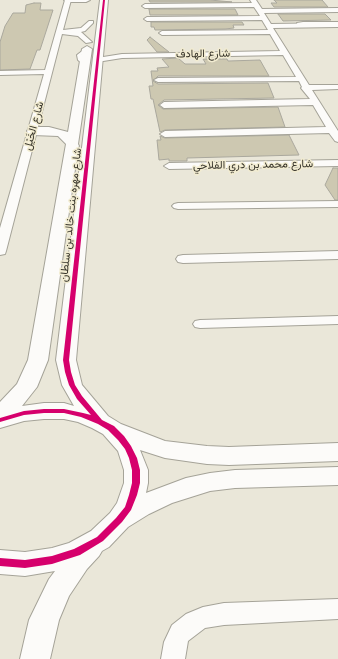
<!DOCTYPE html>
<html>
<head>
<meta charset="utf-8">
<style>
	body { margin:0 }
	canvas { display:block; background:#eae7d9 }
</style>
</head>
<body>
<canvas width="338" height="659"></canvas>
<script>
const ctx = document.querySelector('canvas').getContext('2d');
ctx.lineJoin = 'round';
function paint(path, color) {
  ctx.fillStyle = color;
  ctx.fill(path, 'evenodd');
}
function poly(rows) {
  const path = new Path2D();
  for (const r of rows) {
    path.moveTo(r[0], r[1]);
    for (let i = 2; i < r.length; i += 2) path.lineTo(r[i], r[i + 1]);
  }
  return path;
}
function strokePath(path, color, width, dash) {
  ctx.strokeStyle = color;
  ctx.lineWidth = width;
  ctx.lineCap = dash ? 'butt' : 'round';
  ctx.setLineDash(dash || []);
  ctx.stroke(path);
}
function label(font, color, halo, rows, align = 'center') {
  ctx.font = font + ' Arial,Vazirmatn,sans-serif';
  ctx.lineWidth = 3;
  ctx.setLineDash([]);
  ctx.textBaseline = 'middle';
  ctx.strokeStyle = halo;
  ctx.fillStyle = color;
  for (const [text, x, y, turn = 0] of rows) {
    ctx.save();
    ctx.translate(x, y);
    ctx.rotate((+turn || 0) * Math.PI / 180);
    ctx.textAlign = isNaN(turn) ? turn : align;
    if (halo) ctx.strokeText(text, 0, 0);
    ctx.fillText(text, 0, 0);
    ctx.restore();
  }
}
const building = poly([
	[149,0,210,0,232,2,150,2,149,0],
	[274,0,322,0,328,7,274,7,271,3,277,3,274,0],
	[34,3,41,3,40,10,53,10,40,50,37,50,30,69,0,70,0,42,5,26,13,13,25,13,26,5,34,3],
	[149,9,235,9,238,15,150,15,149,9],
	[278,14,325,14,331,20,283,21,278,14],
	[151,22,242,22,244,25,233,25,234,28,225,29,155,30,154,27,151,27,151,22],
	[150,37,169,52,157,52,147,40,150,37],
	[178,58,185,64,206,64,203,59,227,59,228,61,260,60,269,76,158,76,153,81,158,84,268,83,274,98,164,100,158,105,163,109,278,107,285,127,165,130,160,132,153,99,151,99,149,86,153,86,151,71,158,71,157,68,169,67,162,59,178,58],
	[289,135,299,155,187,158,187,161,169,161,169,159,159,160,157,140,161,140,160,136,165,138,289,135],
	[333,168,338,168,338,200,335,200,325,185,333,168]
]);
const service = poly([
	[303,22,338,22,338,24,303,24,300,25,300,27,298,27,297,23,303,22],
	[86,48,89,49,81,55,82,60,86,64,84,65,78,60,77,55,86,48]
]);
const minor = poly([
	[65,0,71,0,63,30,81,28,89,21,93,21,93,23,85,31,81,32,92,42,86,43,78,36,62,34,6,251,5,254,0,255,0,228,44,74,0,75,0,71,45,70,65,0],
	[250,0,256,0,262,9,338,8,338,12,264,13,271,24,338,23,338,27,273,28,309,85,338,85,338,89,312,90,338,131,338,142,335,141,329,133,165,137,160,134,165,131,326,127,313,105,164,108,160,105,164,102,310,99,301,88,302,87,299,81,158,82,154,80,158,78,296,77,283,55,122,58,97,62,93,60,97,58,122,54,280,51,270,34,162,35,159,33,162,31,268,30,262,20,147,21,144,19,147,17,260,16,254,7,145,8,142,6,145,4,252,3,250,0],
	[338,160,338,166,169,169,164,166,169,163,338,160],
	[338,201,338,207,178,209,174,208,172,206,174,204,178,203,338,201],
	[338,251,338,259,183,263,178,262,176,259,178,256,183,255,338,251],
	[338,316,338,324,200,328,195,327,193,324,195,321,200,320,338,316],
	[338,599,338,619,224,625,205,628,188,641,185,659,161,659,164,642,172,625,186,614,203,607,224,603,338,599]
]);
const tertiary = poly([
	[64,0,90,0,86,2,68,2,64,0],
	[100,0,108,0,76,360,82,385,108,416,121,424,165,441,207,446,229,447,338,443,338,461,229,465,207,464,165,458,140,450,148,470,148,483,146,493,186,478,210,473,235,470,338,467,338,485,235,488,210,491,172,503,149,514,128,527,109,547,102,551,99,556,87,569,69,596,59,620,50,659,20,659,29,620,49,579,55,571,25,576,0,574,0,550,25,552,52,548,69,543,91,531,110,513,117,503,124,483,124,470,118,451,103,434,92,428,78,422,64,419,44,419,24,421,0,428,0,402,17,384,28,360,66,144,58,136,33,135,29,134,27,131,29,128,33,127,49,127,68,132,82,49,87,46,92,49,78,144,79,146,78,148,48,360,37,387,22,406,44,403,64,403,74,406,62,385,56,360,100,0]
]);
const cycleway = poly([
	[103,0,105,0,69,360,71,372,75,385,82,396,102,420,114,426,124,436,131,446,137,458,140,470,140,483,137,495,131,510,122,522,103,541,80,555,52,564,25,568,0,566,0,558,25,560,52,556,74,549,97,537,116,518,125,507,129,495,132,483,132,470,129,458,125,449,118,440,108,430,98,424,81,417,64,413,44,413,24,415,0,422,0,418,24,411,44,409,64,409,83,413,91,415,77,399,69,385,65,372,63,360,103,0]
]);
const farStreetnames = [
	["شارع الهادف",203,54,-1],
	["شارع الخَيْل",34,126,-75],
	["شارع محمد بن دري الفلاحي",253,165,-1],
	["شارع مهره بنت خالد بن سلطان",71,215,-84]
];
paint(building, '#cdc8b1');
strokePath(building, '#aaa89d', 1);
strokePath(service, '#a5a398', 2);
strokePath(minor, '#a5a398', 2);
strokePath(tertiary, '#a5a398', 2);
paint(service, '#fcfbf9');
paint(minor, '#fcfbf9');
paint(tertiary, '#fcfbf9');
paint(cycleway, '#d6006c');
label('11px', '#363329', '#f2ecd1', farStreetnames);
</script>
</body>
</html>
